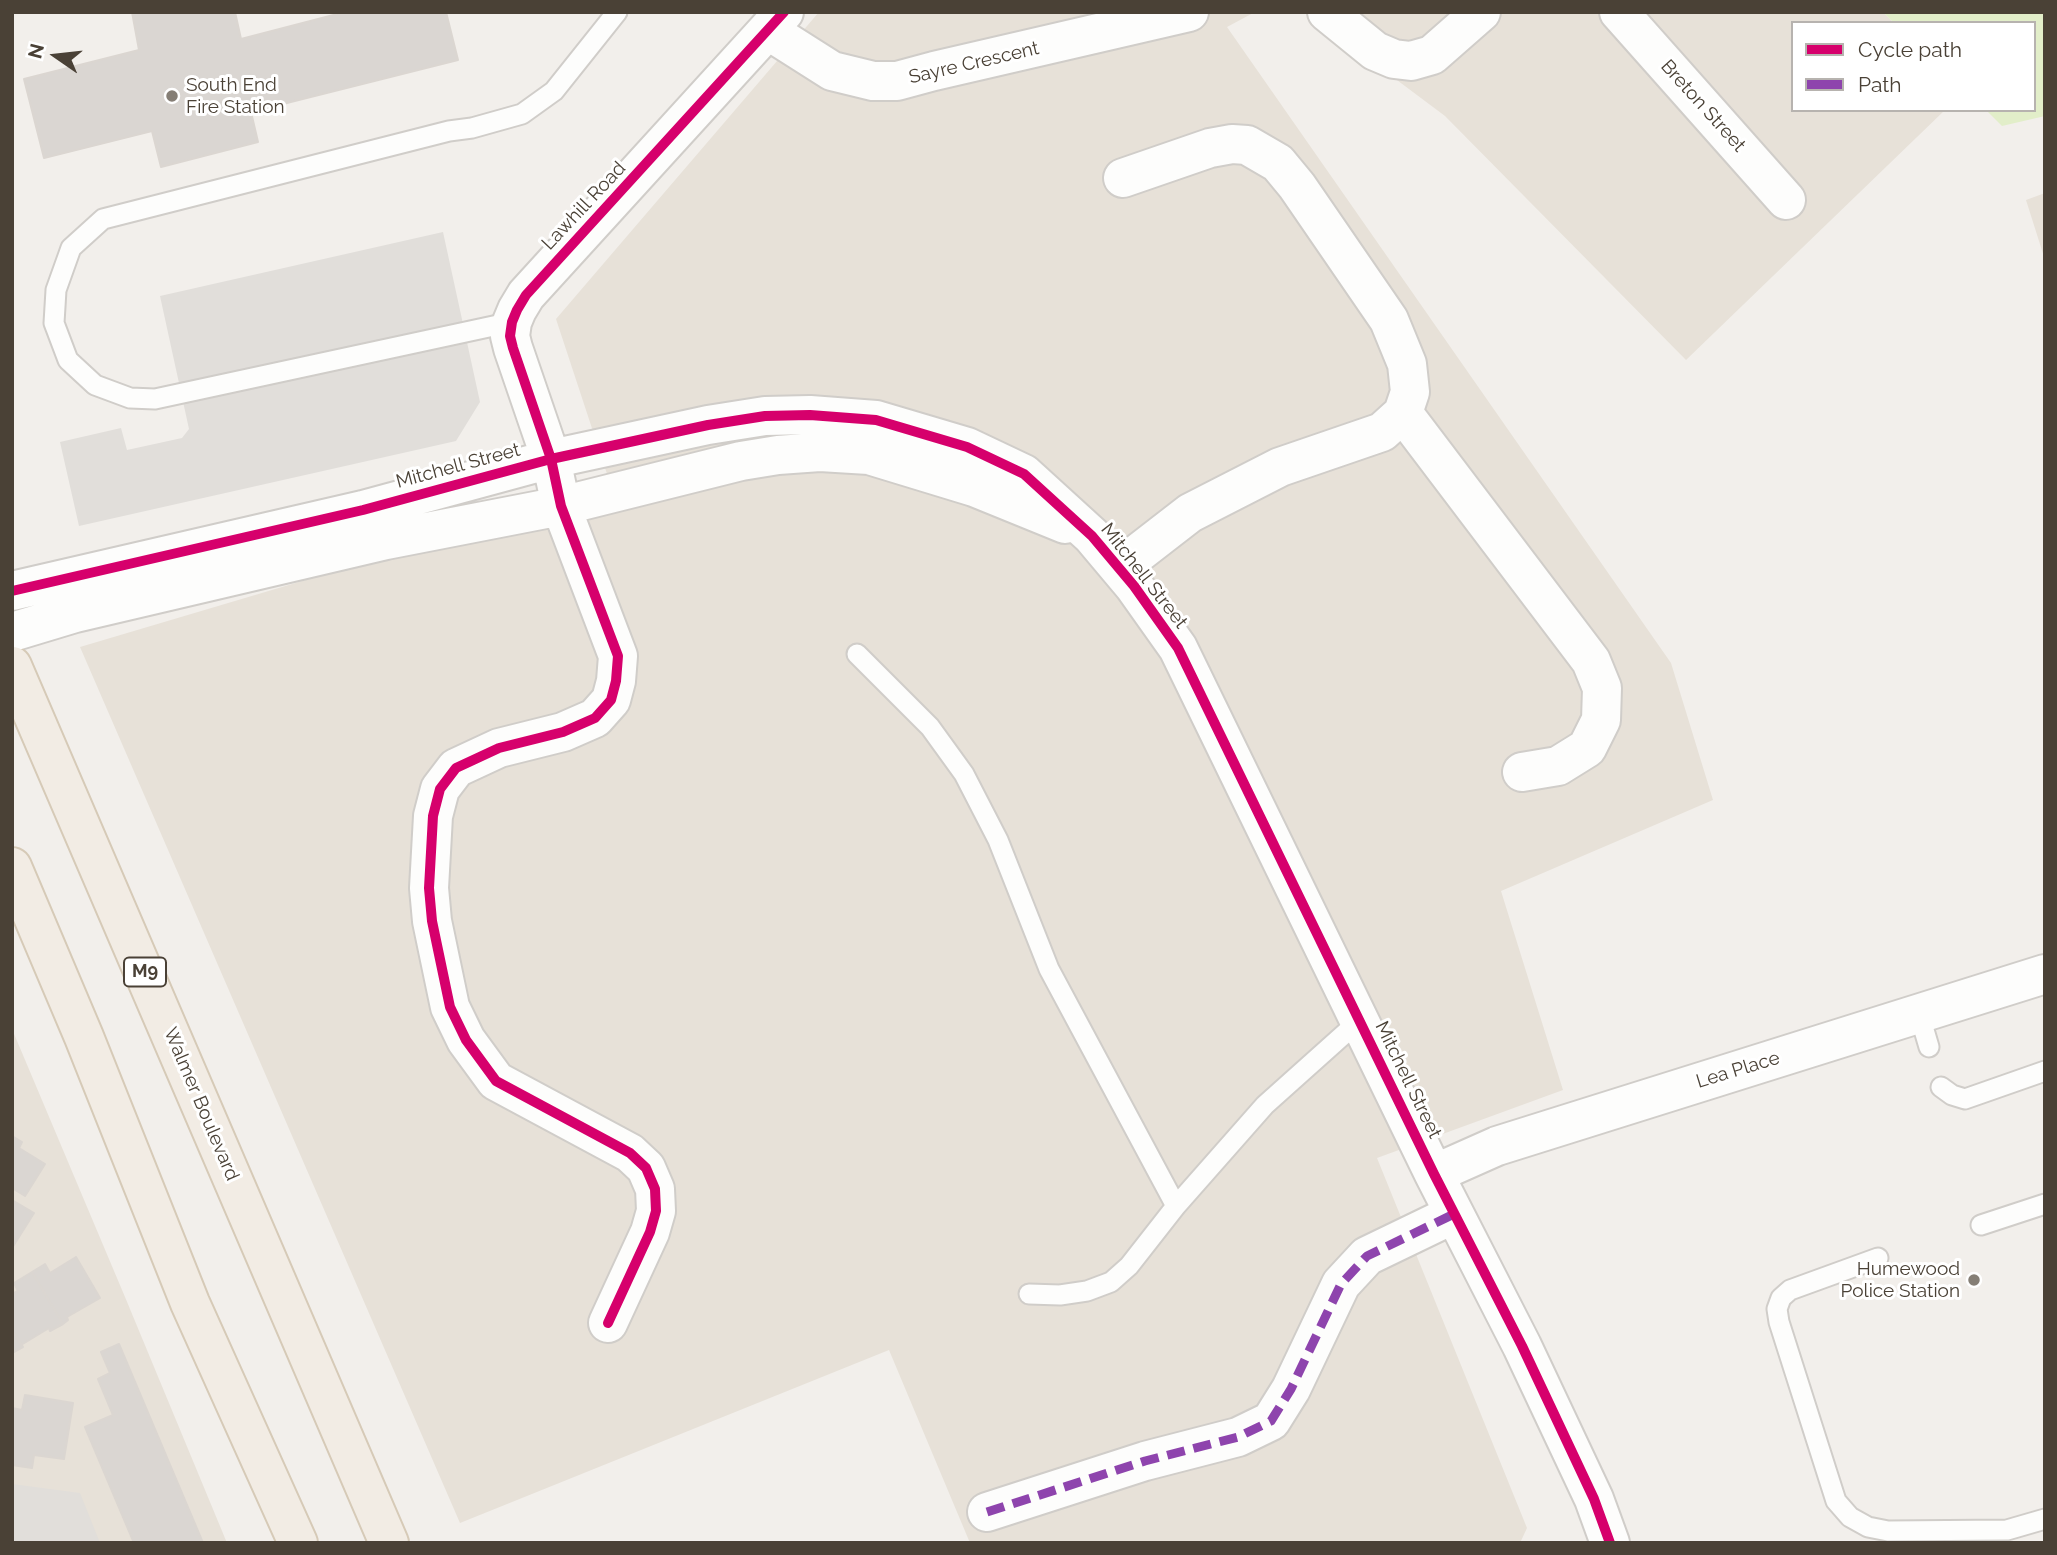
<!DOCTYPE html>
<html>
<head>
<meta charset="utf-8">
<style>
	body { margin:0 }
	#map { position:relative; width:2057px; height:1555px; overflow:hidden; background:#f2efeb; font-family:Raleway,sans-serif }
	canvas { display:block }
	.frame { position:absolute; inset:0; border:14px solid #4a4136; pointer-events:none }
	.legend { position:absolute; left:1791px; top:21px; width:245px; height:91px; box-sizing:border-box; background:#fff; border:2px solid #b7b3af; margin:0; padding:9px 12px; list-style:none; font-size:21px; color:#4a4136 }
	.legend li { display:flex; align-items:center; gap:14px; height:35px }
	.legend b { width:35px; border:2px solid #b7b3af }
	.north { position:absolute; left:21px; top:21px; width:70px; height:70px; -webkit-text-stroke:5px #fff; paint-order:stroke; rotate:284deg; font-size:19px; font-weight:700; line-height:28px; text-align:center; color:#4a4136 }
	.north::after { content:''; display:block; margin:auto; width:24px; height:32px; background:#4a4136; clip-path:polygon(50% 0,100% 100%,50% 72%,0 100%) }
</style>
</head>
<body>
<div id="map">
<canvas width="2057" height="1555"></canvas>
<div class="frame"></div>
<ul class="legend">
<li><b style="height:9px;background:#d6006c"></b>Cycle path</li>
<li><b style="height:9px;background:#8e44ad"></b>Path</li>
</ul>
<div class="north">N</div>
</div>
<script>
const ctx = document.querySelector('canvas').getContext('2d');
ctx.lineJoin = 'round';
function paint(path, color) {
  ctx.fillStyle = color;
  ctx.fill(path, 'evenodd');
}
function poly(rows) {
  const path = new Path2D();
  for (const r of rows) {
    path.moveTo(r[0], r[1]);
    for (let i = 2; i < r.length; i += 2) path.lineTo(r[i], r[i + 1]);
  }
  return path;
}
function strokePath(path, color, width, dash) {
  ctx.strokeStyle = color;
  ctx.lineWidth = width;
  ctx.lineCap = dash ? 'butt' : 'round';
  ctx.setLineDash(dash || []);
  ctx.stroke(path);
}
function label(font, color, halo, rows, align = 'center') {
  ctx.font = font + ' Raleway,sans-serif';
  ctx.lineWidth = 6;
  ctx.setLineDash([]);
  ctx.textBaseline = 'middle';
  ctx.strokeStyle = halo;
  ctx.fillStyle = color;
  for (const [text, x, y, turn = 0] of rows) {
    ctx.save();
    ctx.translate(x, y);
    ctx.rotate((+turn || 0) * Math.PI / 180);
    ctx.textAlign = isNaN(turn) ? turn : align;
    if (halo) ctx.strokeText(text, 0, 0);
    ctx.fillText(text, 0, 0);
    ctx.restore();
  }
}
const residential = poly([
	[819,12,1255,12,1227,27,1671,663,1713,800,1501,891,1563,1090,1377,1158,1527,1528,1520,1543,970,1543,889,1350,460,1523,80,647,612,489,556,319],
	[1306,12,1883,12,1894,23,1793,23,1793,110,1945,110,1686,360,1445,116],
	[2045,193,2045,260,2026,200],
	[12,1029,125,1297,227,1543,12,1543]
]);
const green = poly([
	[1883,12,2045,12,2045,116,2002,126,1986,110,2034,110,2034,23,1894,23]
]);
const parking = poly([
	[443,232,480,402,456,441,79,526,60,442,121,428,127,450,182,438,189,429,160,296],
	[12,1484,80,1493,100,1543,12,1543]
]);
const building = poly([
	[132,12,235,12,241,39,345,12,446,12,458,60,251,112,258,142,161,167,152,131,44,158,24,79,139,50,132,12],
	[12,1136,22,1142,19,1148,45,1164,25,1196,12,1188,12,1136],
	[12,1200,34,1213,12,1248,12,1200],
	[76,1257,100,1298,67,1317,68,1320,63,1324,32,1272,45,1264,50,1273,76,1257],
	[32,1272,63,1324,50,1331,49,1328,21,1345,12,1329,12,1294,18,1291,14,1283,32,1272],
	[12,1329,23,1347,12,1353,12,1329],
	[119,1344,203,1543,134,1543,85,1427,113,1415,98,1379,110,1373,101,1352,119,1344],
	[25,1395,73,1403,64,1459,34,1455,32,1468,12,1465,12,1408,22,1410,25,1395]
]);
const service = poly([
	[512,322,155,399,130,398,95,385,68,360,54,323,56,290,71,248,103,219,449,131,472,128,522,114,554,91,617,12],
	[857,654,930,727,964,774,998,840,1049,969,1176,1206],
	[1919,1013,1929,1047],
	[1941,1087,1952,1095,1965,1099,2045,1071],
	[1981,1225,2045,1204],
	[1878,1258,1790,1290,1781,1298,1777,1309,1779,1322,1836,1501,1850,1517,1868,1527,1888,1531,2007,1530,2045,1519],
	[1029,1294,1060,1295,1087,1291,1111,1282,1129,1266,1176,1206,1265,1105,1360,1020]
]);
const minor = poly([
	[1327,12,1375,51,1394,59,1411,61,1432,55,1481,12],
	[1619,12,1786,200],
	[769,31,832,71,873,81,897,81,934,71,1189,12],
	[1403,413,1591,661,1602,688,1601,720,1587,748,1558,766,1522,772],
	[1119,568,1190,513,1280,467,1382,432,1403,413,1410,392,1407,364,1389,320,1297,186,1278,163,1247,145,1232,144,1210,148,1123,178],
	[12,591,363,510,551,459,708,425,765,416,810,415,876,420,967,447,1024,474,1092,536,1134,586,1178,648,1434,1174,1522,1346,1594,1499,1610,1543],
	[12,632,75,613,386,540,561,506,741,461,778,455,820,452,869,455,974,487,1065,524],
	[1434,1174,1497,1146,2045,974],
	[608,1323,650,1232,656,1211,655,1189,646,1168,630,1153,496,1081,466,1040,450,1007,432,921,429,888,433,816,440,789,456,768,499,748,563,732,595,718,611,700,616,681,618,656,561,506,551,459,513,348,510,336,512,322,517,310,526,295,784,12],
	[987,1512,1145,1461,1238,1437,1271,1421,1291,1389,1341,1284,1367,1256,1454,1214]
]);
const primary = poly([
	[12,666,389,1543],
	[12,867,84,1037,190,1303,298,1543]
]);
const quiet = poly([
	[987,1512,1145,1461,1238,1437,1271,1421,1291,1389,1341,1284,1367,1256,1454,1214]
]);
const cycleway = poly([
	[12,591,363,510,551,459,708,425,765,416,810,415,876,420,967,447,1024,474,1092,536,1134,586,1178,648,1434,1174,1522,1346,1594,1499,1610,1543],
	[608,1323,650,1232,656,1211,655,1189,646,1168,630,1153,496,1081,466,1040,450,1007,432,921,429,888,433,816,440,789,456,768,499,748,563,732,595,718,611,700,616,681,618,656,561,506,551,459,513,348,510,336,512,322,517,310,526,295,784,12]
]);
const markers = [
	[172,96,7,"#857e75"],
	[1974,1280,7,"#857e75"]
];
const shields = [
	[145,972,42]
];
const shieldNames = [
	["M9",145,972]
];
const streetNames = [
	["Sayre Crescent",974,63,-13],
	["Breton Street",1703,106,48],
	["Lawhill Road",584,206,-47],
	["Mitchell Street",458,466,-15],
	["Mitchell Street",1144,576,52],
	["Lea Place",1738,1070,-17],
	["Mitchell Street",1408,1080,64],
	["Walmer Boulevard",201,1104,67]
];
const poiNames = [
	["South End",186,85],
	["Fire Station",186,107],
	["Humewood",1960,1269,"right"],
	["Police Station",1960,1291,"right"]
];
paint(residential, '#e7e1d8');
paint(green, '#e2eec9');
paint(parking, '#e1deda');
paint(building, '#dad6d2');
strokePath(building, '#dbd6d1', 2);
strokePath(service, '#d0cdc9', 23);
strokePath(minor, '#d0cdc9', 42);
strokePath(primary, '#d6cab7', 42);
strokePath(service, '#fdfdfc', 19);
strokePath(minor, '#fdfdfc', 38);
strokePath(primary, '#f2ece4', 38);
strokePath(quiet, '#8e44ad', 9, [18, 9]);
strokePath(cycleway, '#d6006c', 10);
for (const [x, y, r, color] of markers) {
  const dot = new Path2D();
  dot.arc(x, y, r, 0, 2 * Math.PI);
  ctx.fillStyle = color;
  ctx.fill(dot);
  strokePath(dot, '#fff', 2.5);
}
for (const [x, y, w] of shields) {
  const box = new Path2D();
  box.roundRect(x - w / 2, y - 14.5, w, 29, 5);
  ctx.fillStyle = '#fff';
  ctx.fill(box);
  strokePath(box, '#4a4136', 2);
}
label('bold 18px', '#4a4136', null, shieldNames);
label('19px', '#4a4136', '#fff', streetNames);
label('19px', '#4a4136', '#fff', poiNames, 'left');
</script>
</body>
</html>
